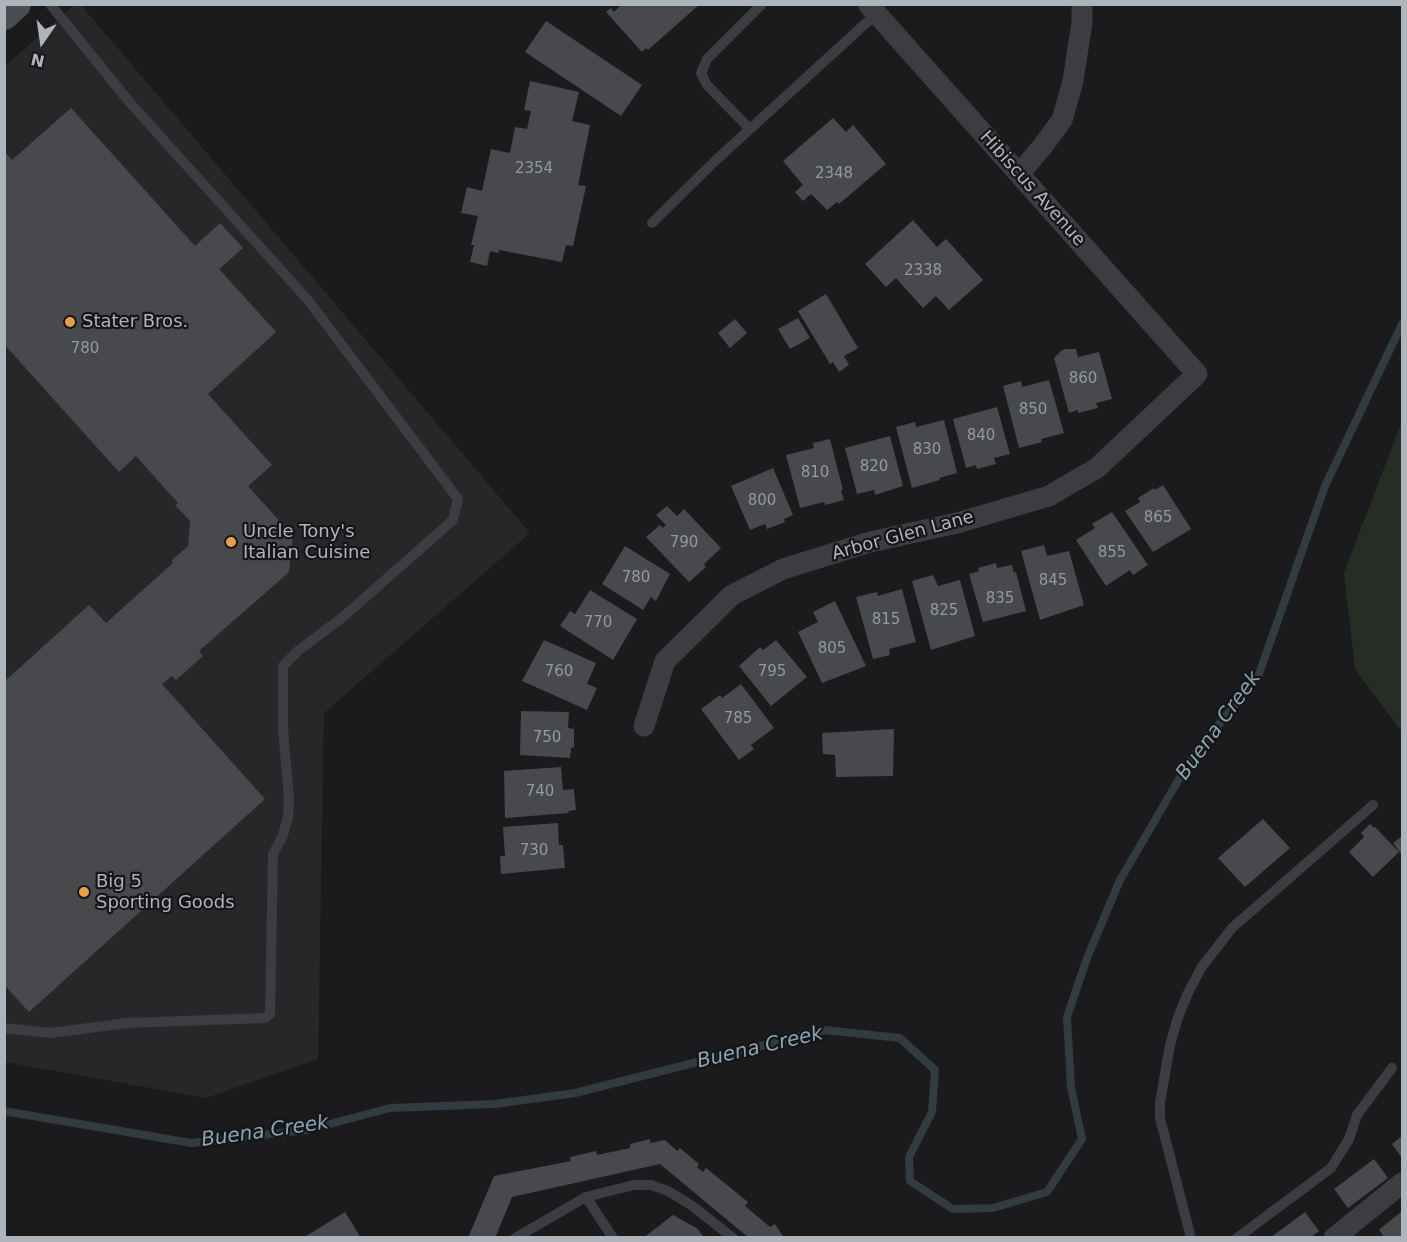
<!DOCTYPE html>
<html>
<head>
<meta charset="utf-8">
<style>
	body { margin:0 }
	#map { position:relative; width:1407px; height:1242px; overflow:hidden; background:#1b1b1d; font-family:"DejaVu Sans",sans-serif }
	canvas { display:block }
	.frame { position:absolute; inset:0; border:6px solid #aeb4bb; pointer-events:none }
	.north { position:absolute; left:12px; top:12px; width:60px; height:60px; -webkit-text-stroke:4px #161618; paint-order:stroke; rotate:193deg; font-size:16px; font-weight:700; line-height:24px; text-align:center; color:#aeb4bb }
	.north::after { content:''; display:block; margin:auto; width:21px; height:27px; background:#aeb4bb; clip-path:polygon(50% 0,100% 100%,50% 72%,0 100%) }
</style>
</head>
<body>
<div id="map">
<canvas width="1407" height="1242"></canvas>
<div class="frame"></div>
<div class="north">N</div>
</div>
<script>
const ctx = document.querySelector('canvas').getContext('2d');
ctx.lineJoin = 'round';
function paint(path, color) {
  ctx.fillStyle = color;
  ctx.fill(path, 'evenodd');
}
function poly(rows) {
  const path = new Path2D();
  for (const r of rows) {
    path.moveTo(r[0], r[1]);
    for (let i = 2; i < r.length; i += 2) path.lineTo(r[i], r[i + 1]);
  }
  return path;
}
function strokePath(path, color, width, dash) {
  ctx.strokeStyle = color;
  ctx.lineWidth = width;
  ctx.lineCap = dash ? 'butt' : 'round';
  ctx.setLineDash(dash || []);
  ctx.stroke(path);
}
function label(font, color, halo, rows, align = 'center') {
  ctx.font = font + ' "DejaVu Sans",sans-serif';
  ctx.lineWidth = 4.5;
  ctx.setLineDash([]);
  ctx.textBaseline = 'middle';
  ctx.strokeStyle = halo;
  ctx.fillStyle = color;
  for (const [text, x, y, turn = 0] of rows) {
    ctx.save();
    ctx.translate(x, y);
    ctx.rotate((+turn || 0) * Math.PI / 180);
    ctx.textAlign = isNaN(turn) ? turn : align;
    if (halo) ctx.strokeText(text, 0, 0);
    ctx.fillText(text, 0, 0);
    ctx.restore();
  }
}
const built = poly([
	[74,5,81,5,530,533,324,713,318,1059,206,1098,5,1062,4,67]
]);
const green = poly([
	[1402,421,1402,732,1355,669,1344,573]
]);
const stream = poly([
	[4,1111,191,1143,307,1130,390,1108,495,1104,575,1093,824,1030,900,1038,935,1070,932,1112,909,1157,910,1181,953,1209,993,1208,1047,1192,1082,1139,1071,1087,1067,1017,1087,958,1120,880,1189,762,1259,674,1325,486,1402,324]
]);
const building = poly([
	[622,4,700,4,648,50,646,48,642,52,606,12,611,8,614,12],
	[546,21,642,85,621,116,525,52],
	[530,81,579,92,572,121,590,125,578,185,586,186,573,246,566,245,562,262,499,250,498,253,490,251,487,266,470,262,474,245,471,245,478,216,461,213,467,187,482,191,491,149,510,153,515,127,527,129,531,111,524,110],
	[71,108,195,246,220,223,243,248,219,269,276,332,208,394,272,465,248,486,293,536,289,572,199,651,203,656,176,680,172,676,162,684,265,799,29,1012,4,985,4,682,89,605,106,623,173,563,172,560,188,546,190,521,175,505,178,503,136,456,119,472,4,344,4,151,12,160],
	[833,118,846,132,853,125,886,164,839,204,837,202,827,210,811,194,803,201,795,192,803,185,783,161],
	[913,220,937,247,946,239,983,280,949,310,936,296,923,308,896,278,886,287,865,264],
	[826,294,858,348,844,356,849,365,839,372,833,362,830,364,798,311],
	[798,318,810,338,790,349,778,329],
	[735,319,747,333,730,348,718,333],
	[1067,349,1076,349,1078,357,1099,352,1112,399,1096,403,1098,408,1078,413,1078,410,1069,413,1054,358,1062,350],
	[1049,380,1064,433,1041,439,1042,442,1019,448,1003,386,1021,381,1022,387],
	[997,407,1010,454,994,458,996,464,977,469,976,465,966,468,953,419],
	[944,420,957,473,939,478,940,480,912,488,896,427,915,422,916,427],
	[890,436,903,486,875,495,874,490,857,494,845,448],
	[830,439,843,490,841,491,844,500,825,505,824,502,800,508,786,455,814,448,813,443],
	[773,468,793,515,784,519,785,522,767,529,765,524,750,530,731,486],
	[1163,485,1191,529,1153,552,1125,511,1140,502,1138,498,1154,488,1155,490],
	[667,506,677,516,684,509,721,548,704,564,706,567,689,582,646,537,660,525,663,528,666,525,656,515],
	[1112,512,1148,565,1133,575,1130,570,1106,586,1076,540,1095,528,1092,524],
	[1044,545,1047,556,1069,551,1084,605,1040,620,1021,551],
	[625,546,670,574,656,601,651,597,643,610,602,584],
	[996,563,997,568,1012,565,1014,573,1016,572,1026,611,983,622,969,574,979,571,978,568],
	[933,575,938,586,960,580,975,636,931,650,912,581],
	[902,589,916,642,889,649,890,655,873,659,856,597,877,592,878,596],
	[590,590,637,619,613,660,560,626,570,611,575,614],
	[835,601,866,666,822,683,798,632,818,622,813,612],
	[544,640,596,663,587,684,597,688,587,710,522,681],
	[776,640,807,677,771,706,739,666,760,647,763,650],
	[741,684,774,728,751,745,754,749,739,760,701,709,720,695,722,698],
	[521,711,569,712,568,728,574,729,574,747,571,748,570,758,520,755],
	[894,729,893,776,836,777,835,755,823,754,822,733],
	[561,767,563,790,574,789,576,810,568,811,569,813,505,818,504,771],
	[1263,819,1290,848,1245,887,1218,858],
	[558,823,559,845,563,845,565,868,501,874,500,856,505,856,503,827],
	[1370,824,1374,828,1375,827,1399,852,1373,877,1349,852,1364,837,1361,833],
	[1401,837,1402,839,1402,855,1393,843],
	[1402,1136,1402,1158,1392,1144],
	[650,1139,650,1143,665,1140,677,1151,680,1148,699,1164,697,1167,703,1172,706,1168,748,1202,745,1206,770,1227,775,1224,784,1238,749,1238,660,1164,512,1197,495,1238,468,1238,494,1176,571,1161,570,1157,596,1151,597,1155,630,1148,630,1144],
	[1374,1159,1388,1178,1348,1208,1334,1189],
	[1402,1211,1402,1238,1385,1238,1379,1230],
	[345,1212,361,1238,303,1238],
	[1305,1212,1319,1231,1310,1238,1270,1238],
	[673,1215,698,1229,704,1238,643,1238]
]);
const lane = poly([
	[750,129,707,85,701,73,707,59,762,4],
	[652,223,716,160,876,14],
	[4,1028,51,1033,127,1023,265,1018,270,1014,273,854,283,835,288,817,289,799,283,729,283,666,299,650,343,617,453,520,458,499,308,300,131,104,50,4],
	[586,1197,613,1238],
	[515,1238,586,1197,634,1185,651,1185,668,1191,691,1205,733,1238],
	[1191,1238,1160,1118,1160,1103,1170,1045,1178,1017,1188,993,1201,968,1232,928,1373,805],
	[1237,1238,1331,1168,1349,1139,1357,1115,1392,1068]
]);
const street = poly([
	[1019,174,1042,147,1062,120,1073,81,1082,22,1082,4],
	[644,726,665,661,732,595,783,569,870,542,957,523,1049,496,1097,468,1197,374,868,4],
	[1334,1238,1402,1183]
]);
const secondary = poly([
	[4,15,16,4]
]);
const markers = [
	[70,322,6,"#e5a04a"],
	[231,542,6,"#e5a04a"],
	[84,892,6,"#e5a04a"]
];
const numberNames = [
	["2354",534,169],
	["2348",834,174],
	["2338",923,271],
	["780",85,349],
	["860",1083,379],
	["850",1033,410],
	["840",981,436],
	["830",927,450],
	["820",874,467],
	["810",815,473],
	["800",762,501],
	["865",1158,518],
	["790",684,543],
	["855",1112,553],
	["780",636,578],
	["845",1053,581],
	["835",1000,599],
	["825",944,611],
	["815",886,620],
	["770",598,623],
	["805",832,649],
	["760",559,672],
	["795",772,672],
	["785",738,719],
	["750",547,738],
	["740",540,792],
	["730",534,851]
];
const streetNames = [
	["Hibiscus Avenue",1032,189,48],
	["Arbor Glen Lane",903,536,-15]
];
const poiNames = [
	["Stater Bros.",82,322],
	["Uncle Tony's",243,532],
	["Italian Cuisine",243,553],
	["Big 5",96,882],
	["Sporting Goods",96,903]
];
const waterNames = [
	["Buena Creek",1219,726,-54],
	["Buena Creek",760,1048,-13],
	["Buena Creek",265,1132,-8]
];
paint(built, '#27272a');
paint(green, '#252d25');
strokePath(stream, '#313b40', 8);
paint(building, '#48494d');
strokePath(lane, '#3c3d41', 10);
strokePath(street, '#3c3d41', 21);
strokePath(secondary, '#4a4d51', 30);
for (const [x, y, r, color] of markers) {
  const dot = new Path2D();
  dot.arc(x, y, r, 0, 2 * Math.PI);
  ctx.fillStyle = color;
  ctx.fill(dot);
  strokePath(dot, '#161618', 2);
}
label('15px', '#9499a0', null, numberNames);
label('18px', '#aeb4bb', '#161618', streetNames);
label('18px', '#aeb4bb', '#161618', poiNames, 'left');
label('italic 20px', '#89a4b3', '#161618', waterNames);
</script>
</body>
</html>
